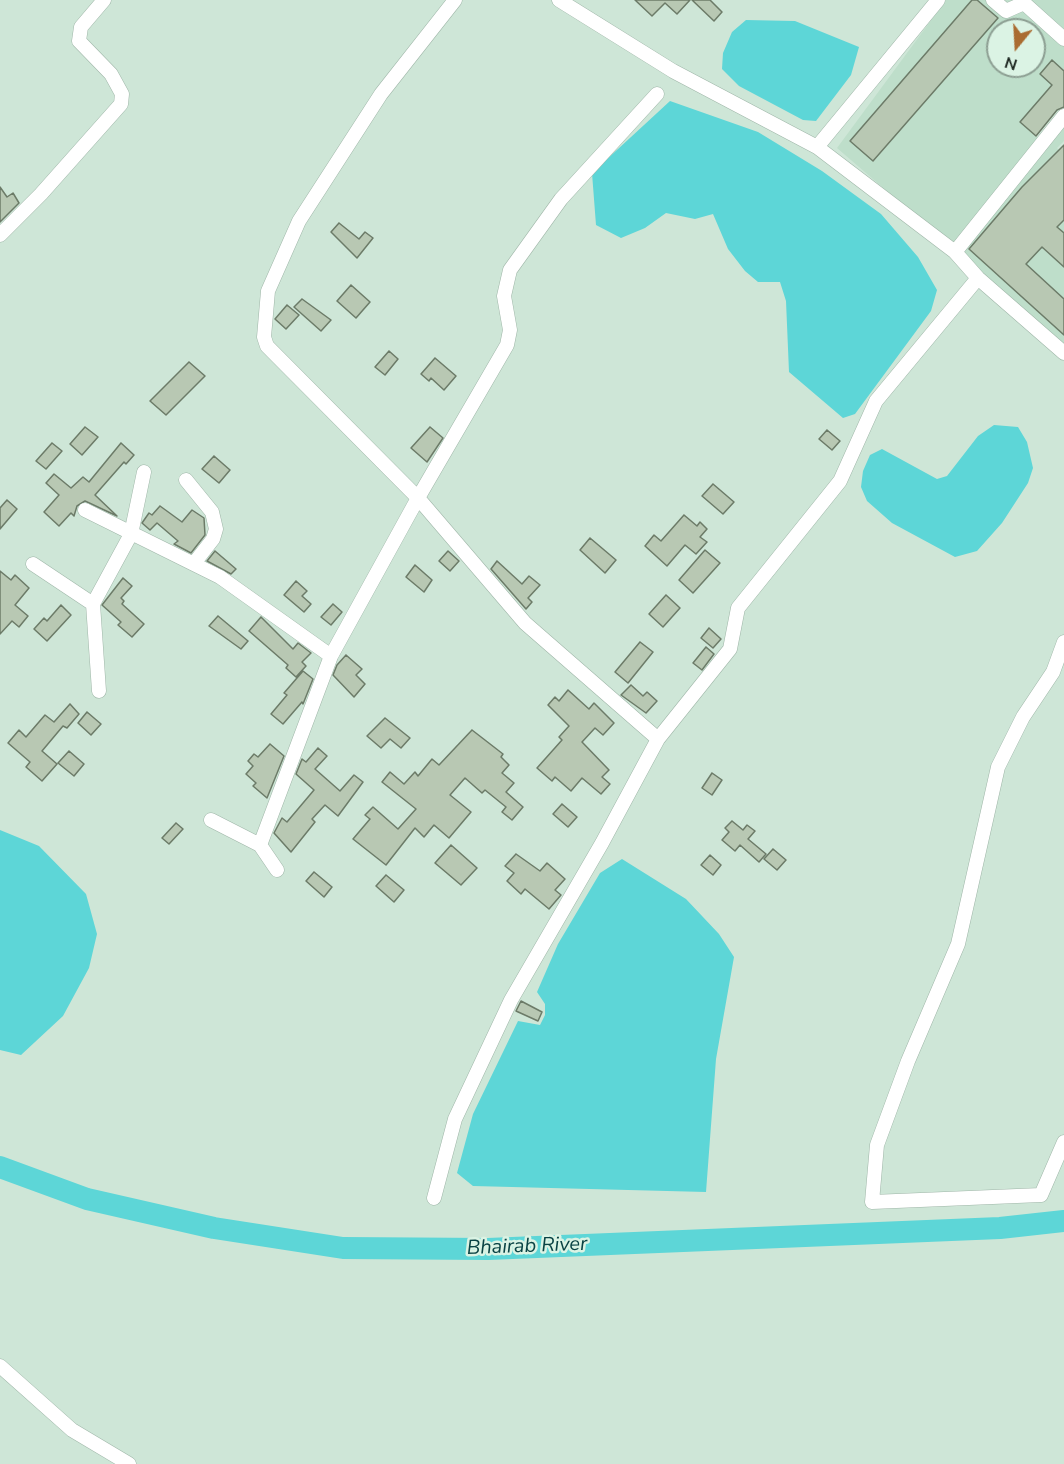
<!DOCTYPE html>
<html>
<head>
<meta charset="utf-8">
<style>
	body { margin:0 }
	#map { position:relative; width:1064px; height:1464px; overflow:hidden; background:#cee6d7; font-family:"Nunito Sans",sans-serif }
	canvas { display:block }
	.north { position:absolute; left:986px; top:18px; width:60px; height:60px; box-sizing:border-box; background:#dbf3e4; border:2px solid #8c9e92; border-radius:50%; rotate:198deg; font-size:16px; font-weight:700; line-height:24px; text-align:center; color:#151e18 }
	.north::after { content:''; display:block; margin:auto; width:21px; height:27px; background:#aa6c31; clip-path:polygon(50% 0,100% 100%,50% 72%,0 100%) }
</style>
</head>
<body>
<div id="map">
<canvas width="1064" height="1464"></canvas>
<div class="north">N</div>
</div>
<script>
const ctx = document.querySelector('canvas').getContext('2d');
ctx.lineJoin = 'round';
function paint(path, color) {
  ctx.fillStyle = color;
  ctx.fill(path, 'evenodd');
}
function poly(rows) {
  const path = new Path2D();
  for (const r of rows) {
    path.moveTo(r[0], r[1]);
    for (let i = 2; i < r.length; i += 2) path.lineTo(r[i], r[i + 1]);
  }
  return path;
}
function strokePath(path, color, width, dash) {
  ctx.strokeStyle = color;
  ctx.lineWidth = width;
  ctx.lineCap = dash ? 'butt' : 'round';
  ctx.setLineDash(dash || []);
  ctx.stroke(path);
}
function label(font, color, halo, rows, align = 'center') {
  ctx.font = font + ' "Nunito Sans",sans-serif';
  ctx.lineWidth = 5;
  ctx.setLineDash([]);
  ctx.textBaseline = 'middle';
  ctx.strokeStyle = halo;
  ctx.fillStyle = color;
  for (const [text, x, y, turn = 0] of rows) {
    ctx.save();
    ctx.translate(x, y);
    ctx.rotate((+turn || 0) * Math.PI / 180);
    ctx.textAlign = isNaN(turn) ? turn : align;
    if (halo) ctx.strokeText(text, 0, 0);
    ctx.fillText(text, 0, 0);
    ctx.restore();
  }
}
const built = poly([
	[946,0,972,0,850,141,874,161,998,18,977,0,1064,0,1064,71,1052,61,1041,74,1052,85,1020,122,1039,139,1064,110,1064,141,1057,148,1064,155,1064,233,1057,227,1062,222,1023,187,1000,212,1064,267,1064,299,1026,264,993,222,969,249,1064,335,1064,344,837,148],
	[998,30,1034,30,1034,66,998,66]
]);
const water = poly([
	[746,20,795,21,859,47,851,75,816,121,803,120,739,86,722,69,723,53,732,32],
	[670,101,758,132,822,171,881,214,918,257,937,290,931,311,855,414,843,418,789,372,786,301,780,282,758,282,745,271,728,249,713,214,695,219,666,213,645,228,621,238,596,225,592,173],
	[994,425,1018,427,1027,442,1033,468,1028,483,1002,523,977,551,955,557,892,523,867,501,861,487,863,471,870,455,882,449,937,479,947,476,978,436],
	[0,830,39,846,86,894,97,934,89,968,63,1016,21,1055,0,1050],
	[622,859,686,899,719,934,734,957,716,1059,706,1192,473,1186,457,1173,473,1114,518,1021,540,1025,545,1015,545,1004,537,992,558,944,600,873]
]);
const river = poly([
	[0,1167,87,1199,214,1228,343,1248,488,1249,1000,1228,1064,1221]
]);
const building = poly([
	[635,0,690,0,677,14,665,3,652,16,635,0],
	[692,0,710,0,722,12,714,21,692,0],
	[972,0,977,0,998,18,873,161,850,141,972,0],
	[1052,60,1064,71,1064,107,1057,110,1036,136,1020,122,1052,85,1040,74,1052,60],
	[1064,145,1064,220,1057,227,1064,233,1064,267,1042,247,1026,264,1064,299,1064,335,969,249,1022,187,1064,145],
	[0,187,7,197,13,193,19,203,0,222,0,187],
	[339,223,359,239,365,232,373,238,357,258,331,232,339,223],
	[351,285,370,302,356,318,337,301,351,285],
	[302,299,331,320,321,331,294,307,302,299],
	[287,305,299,315,286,329,275,319,287,305],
	[389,351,398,359,385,375,375,367,389,351],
	[435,358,456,376,444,390,431,378,429,381,421,374,435,358],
	[189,362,205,376,166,415,150,401,189,362],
	[85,427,98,437,82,455,70,444,85,427],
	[430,427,443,438,427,462,411,448,430,427],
	[827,430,840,441,832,450,819,439,827,430],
	[52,443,62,451,46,469,36,461,52,443],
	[121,443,134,455,126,464,124,462,95,495,117,516,85,501,77,506,74,516,71,513,59,526,44,512,59,495,46,483,54,474,71,488,83,477,89,482,121,443],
	[214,456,230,470,219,483,202,469,214,456],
	[713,484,734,502,723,514,702,496,713,484],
	[7,500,17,509,0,529,0,508,7,500],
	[160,506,182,522,192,510,204,518,205,535,191,553,174,544,178,541,157,523,150,530,142,523,149,513,152,515,160,506],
	[684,515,697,526,700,522,707,529,700,537,707,542,696,554,685,545,667,566,645,546,654,535,661,541,684,515],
	[590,538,616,560,605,573,580,550,590,538],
	[705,550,720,563,693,593,679,580,705,550],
	[215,551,236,569,231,574,207,561,215,551],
	[448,551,459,561,450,571,439,561,448,551],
	[497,561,522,584,529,576,540,585,528,598,532,602,526,609,491,569,497,561],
	[415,565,432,580,424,592,406,577,415,565],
	[0,571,11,580,15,575,29,588,15,605,28,616,19,627,12,621,0,634,0,571],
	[123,578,132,586,121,598,124,601,122,604,144,624,132,637,118,625,121,622,102,605,123,578],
	[296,581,307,591,302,596,311,604,304,612,284,595,296,581],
	[666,595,680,608,663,627,649,614,666,595],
	[333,604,342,612,331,625,321,617,333,604],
	[61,605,71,615,47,641,34,629,44,618,47,621,61,605],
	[218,616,248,641,241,649,209,626,218,616],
	[261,617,293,649,298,643,311,653,302,662,306,666,296,677,286,668,288,665,249,631,261,617],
	[709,628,721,639,713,648,701,638,709,628],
	[640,642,653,652,628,683,615,672,640,642],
	[706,647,714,654,702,670,693,663,706,647],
	[346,655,362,669,356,675,365,684,354,697,333,675,337,665,346,655],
	[303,671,313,679,303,704,302,702,283,724,271,714,287,695,284,693,303,671],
	[631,685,643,696,647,692,657,701,646,713,621,695,631,685],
	[568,690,589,709,594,703,614,723,603,735,595,728,582,742,609,770,602,777,610,784,601,794,582,778,571,791,555,777,552,781,537,768,562,740,559,737,569,726,548,705,555,697,559,701,568,690],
	[70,704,79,714,67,728,63,726,42,751,57,764,42,781,26,767,30,762,8,743,19,730,26,737,45,715,54,722,70,704],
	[87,712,101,724,91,735,78,723,87,712],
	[385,718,410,738,401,748,390,739,381,748,367,736,385,718],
	[472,730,503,754,501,757,509,765,502,773,514,783,506,792,523,807,512,820,502,812,506,807,485,790,482,793,465,778,450,795,471,812,449,838,434,825,424,837,415,828,386,865,353,839,370,819,365,815,373,807,398,829,416,809,382,782,390,772,404,784,415,772,418,776,432,759,439,765,472,730],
	[270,744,284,756,267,798,253,786,256,783,246,774,253,766,248,761,254,754,258,757,270,744],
	[318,748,327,756,315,769,340,791,354,775,363,782,338,816,325,805,312,819,315,822,291,852,274,833,282,818,287,822,314,790,296,774,302,759,306,762,318,748],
	[69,751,84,764,74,776,58,763,69,751],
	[712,773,722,780,712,795,702,788,712,773],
	[562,804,577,817,568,827,553,814,562,804],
	[732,821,743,830,747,825,755,831,748,839,766,854,759,862,740,845,735,851,722,840,729,832,725,828,732,821],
	[176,823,183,829,169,844,162,838,176,823],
	[451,845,477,868,461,885,435,863,451,845],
	[773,849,786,860,777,870,764,859,773,849],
	[516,854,540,871,547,863,565,879,555,890,561,895,549,909,525,889,521,894,507,881,514,873,505,866,516,854],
	[710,855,721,865,713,875,701,865,710,855],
	[314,872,332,887,324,897,306,881,314,872],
	[386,875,404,890,394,902,376,886,386,875],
	[521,1001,542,1012,538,1021,516,1011,521,1001]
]);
const street = poly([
	[559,0,673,71,817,147,955,252,978,278,1064,353],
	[993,0,1006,11,1024,3,1064,39],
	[817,147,938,0],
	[0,235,41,194,121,104,122,94,111,74,79,41,81,27,104,0],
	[955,252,1064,116],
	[186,480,212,512,216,529,213,539,195,562],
	[85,510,220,577,331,656],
	[33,564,93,604,99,691],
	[93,604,131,534,144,472],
	[1064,642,1053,672,1023,717,998,767,958,944,908,1061,877,1145,872,1202,1041,1195,1064,1142],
	[658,739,730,649,738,608,840,481,876,401,978,278],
	[211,820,260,845,277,870],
	[260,845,331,656,418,498,507,345,510,330,504,296,510,270,561,199,657,94],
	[434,1198,455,1119,511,1000,602,843,658,739,525,623,418,498,267,346,264,337,268,291,299,221,381,94,455,0],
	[0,1366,72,1430,129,1464]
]);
const waterNames = [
	["Bhairab River",527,1247,-2]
];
paint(built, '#bedeca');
paint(water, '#5dd6d7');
strokePath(river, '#5dd6d7', 22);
paint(building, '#b8c8b3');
strokePath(building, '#6c7b68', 1.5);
strokePath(street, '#9fb6a8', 15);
strokePath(street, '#fff', 14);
label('italic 20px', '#0a4344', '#dbf3e4', waterNames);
</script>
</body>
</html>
